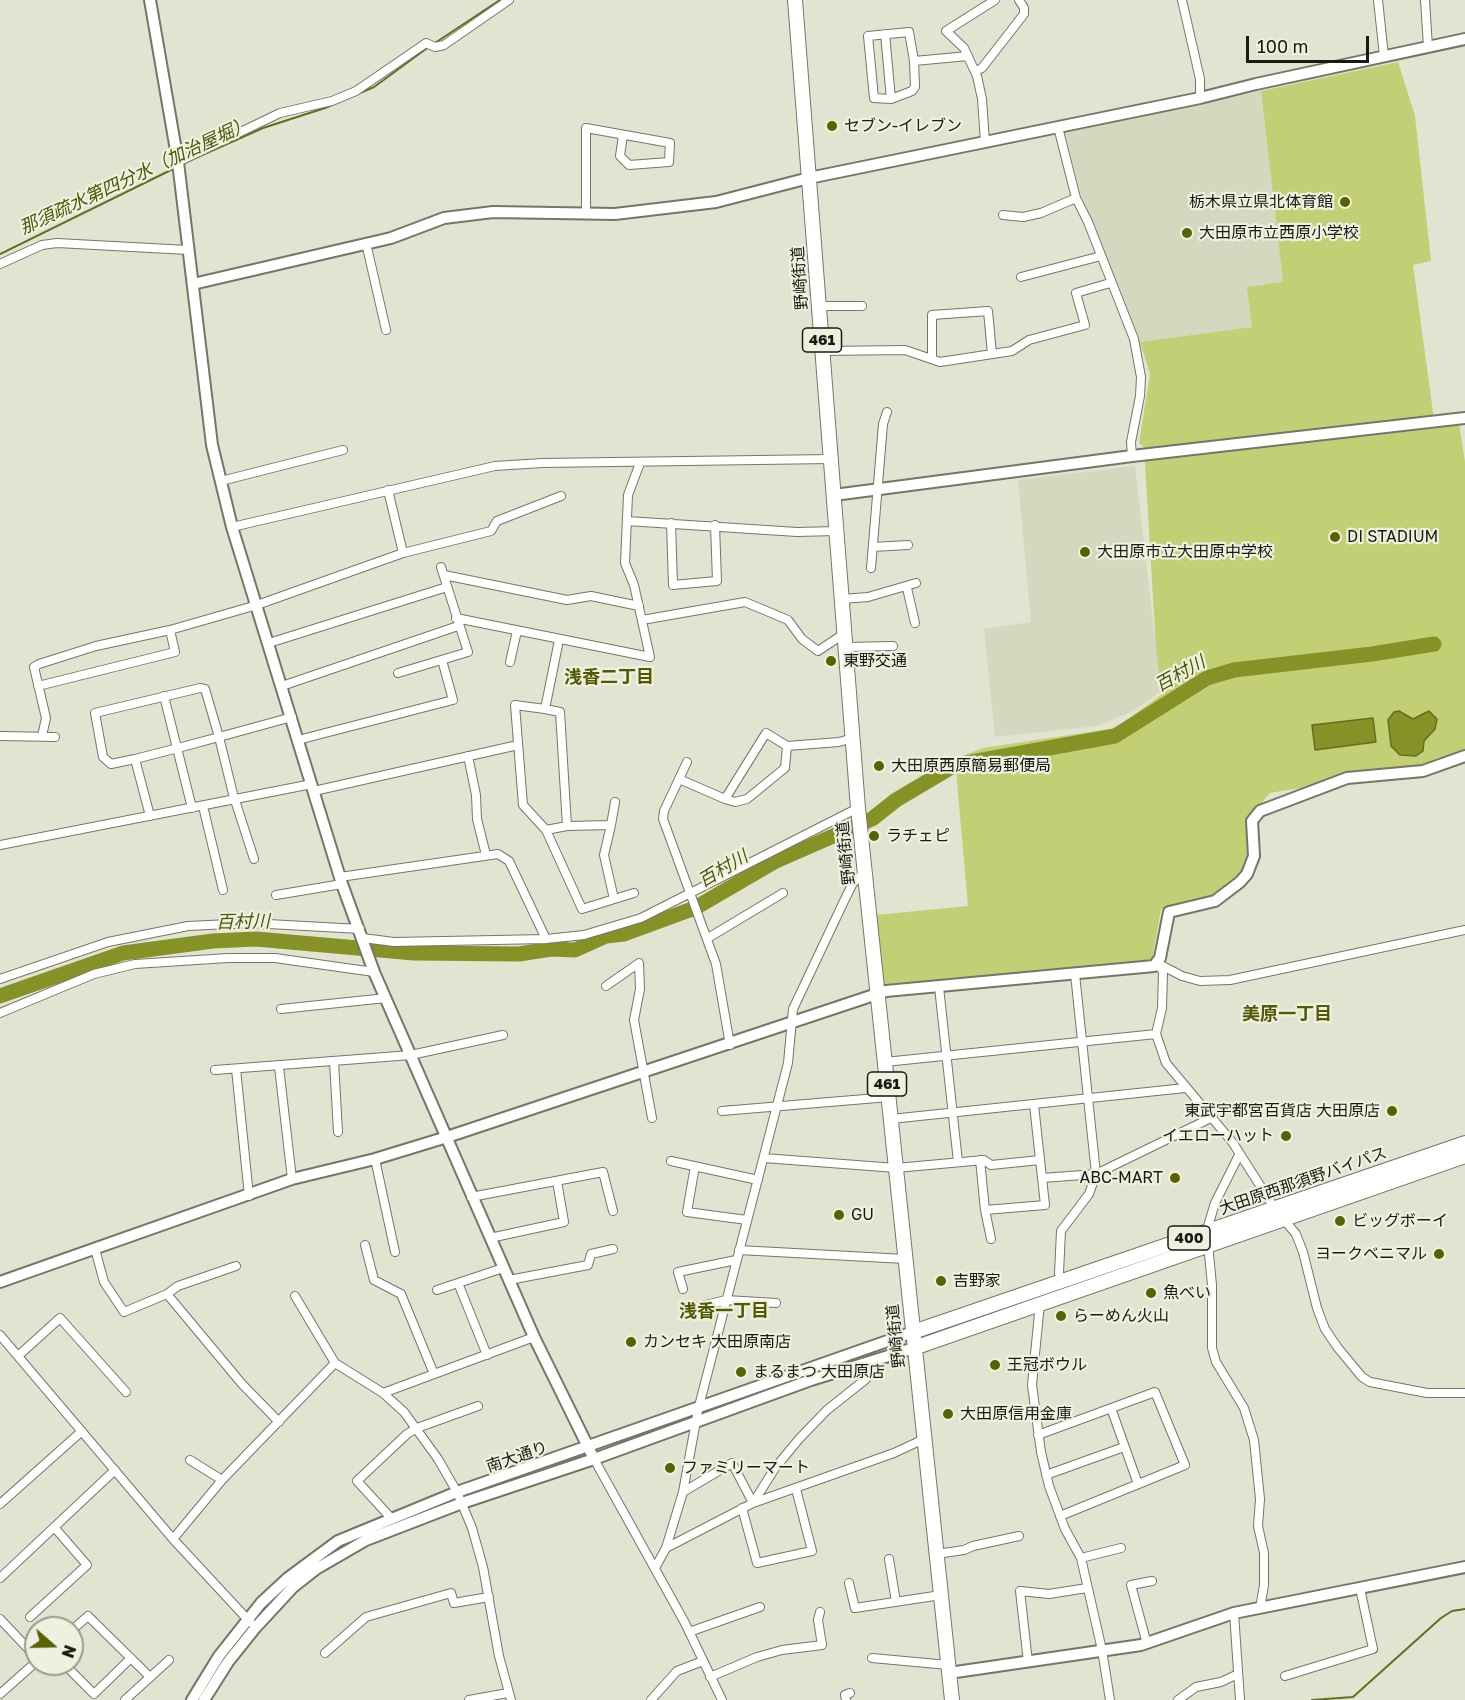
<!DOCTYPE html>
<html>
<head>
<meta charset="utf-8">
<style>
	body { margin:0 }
	#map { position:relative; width:1465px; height:1700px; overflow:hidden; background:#e0e4d1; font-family:"Golos Text",sans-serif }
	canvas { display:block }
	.north { position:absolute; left:24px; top:1616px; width:60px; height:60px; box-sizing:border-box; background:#eef1df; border:2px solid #989b8d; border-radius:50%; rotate:110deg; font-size:16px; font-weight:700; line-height:24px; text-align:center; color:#181a13 }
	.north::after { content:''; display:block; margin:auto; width:21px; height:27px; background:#596100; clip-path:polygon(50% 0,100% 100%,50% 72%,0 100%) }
	.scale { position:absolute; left:1246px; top:36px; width:123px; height:27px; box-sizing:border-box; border:3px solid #181a13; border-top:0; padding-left:8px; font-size:18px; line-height:21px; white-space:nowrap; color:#181a13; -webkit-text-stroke:4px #eef1df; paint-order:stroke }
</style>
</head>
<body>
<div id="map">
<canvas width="1465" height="1700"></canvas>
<div class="north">N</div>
<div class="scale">100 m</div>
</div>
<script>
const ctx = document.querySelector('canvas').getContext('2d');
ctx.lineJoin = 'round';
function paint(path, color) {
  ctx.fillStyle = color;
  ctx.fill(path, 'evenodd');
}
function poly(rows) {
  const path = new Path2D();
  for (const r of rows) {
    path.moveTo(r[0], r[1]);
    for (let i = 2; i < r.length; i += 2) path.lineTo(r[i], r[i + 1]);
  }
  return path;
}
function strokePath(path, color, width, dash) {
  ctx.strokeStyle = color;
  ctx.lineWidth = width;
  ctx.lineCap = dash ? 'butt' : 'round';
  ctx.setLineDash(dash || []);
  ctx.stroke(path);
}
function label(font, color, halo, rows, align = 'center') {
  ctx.font = font + ' "Golos Text","Noto Sans JP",sans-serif';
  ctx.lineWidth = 4.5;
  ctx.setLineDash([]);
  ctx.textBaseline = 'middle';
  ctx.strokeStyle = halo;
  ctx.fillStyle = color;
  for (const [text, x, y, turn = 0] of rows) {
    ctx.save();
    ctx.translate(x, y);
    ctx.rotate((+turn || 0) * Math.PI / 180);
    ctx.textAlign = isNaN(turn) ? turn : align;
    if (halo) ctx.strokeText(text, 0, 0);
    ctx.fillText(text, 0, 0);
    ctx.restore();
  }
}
const built = poly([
	[1261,91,1283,282,1253,327,1140,342,1081,194,1065,132],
	[1135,466,1161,691,1133,711,1097,726,995,737,984,629,1031,622,1018,480]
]);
const green = poly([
	[1398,62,1415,116,1431,261,1413,265,1435,427,1459,423,1465,462,1465,752,1422,768,1270,793,1249,818,1247,858,1243,869,1227,887,1204,899,1161,909,1152,960,1147,963,884,985,876,915,968,906,955,759,983,748,1116,728,1165,692,1161,691,1156,648,1144,447,1139,443,1150,374,1140,342,1252,327,1247,287,1283,282,1261,91]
]);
const water = poly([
	[1399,711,1413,719,1429,711,1437,719,1435,729,1424,741,1423,751,1416,756,1400,755,1391,746,1388,720,1394,712,1399,711],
	[1373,718,1376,742,1315,750,1312,725,1373,718]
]);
const stream = poly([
	[435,43,500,0],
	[182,164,263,128,325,108,374,87,430,46],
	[0,254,175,168],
	[1312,1700,1353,1697,1441,1618,1452,1611,1465,1609]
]);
const river = poly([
	[0,996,123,953,213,941,256,939,414,953,519,954,551,949,575,950,606,936,624,934,695,908,774,862,872,819,896,800,955,765,1115,736,1207,678,1234,670,1372,654,1434,644]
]);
const minor = poly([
	[1182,0,1200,79,1200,98],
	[1378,0,1384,56],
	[1425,0,1428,47],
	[885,34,891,99],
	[914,61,915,87,912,91,891,99,874,98,868,36,909,32,914,61,968,56],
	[976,71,982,68,1024,14,1024,8,1019,0],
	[1058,127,1076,198,1088,222,1134,339,1141,377,1140,396,1131,442,1132,456],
	[985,142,982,99,977,76,964,48,946,31,995,0],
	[178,162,280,113,332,101,356,91,426,43,435,47,444,45,509,0],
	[586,214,586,128,670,143,669,162,629,165,620,156,623,135],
	[1003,215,1023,217,1041,213,1076,198],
	[366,243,386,330],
	[0,264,42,245,57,243,188,250],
	[1021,277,1101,256],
	[819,306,862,306],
	[822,351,905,350,940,362,1012,351,1029,340,1085,325,1076,293,1110,283],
	[932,359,932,315,988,311,992,354],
	[221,481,343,450],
	[388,490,403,553],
	[627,521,797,532,837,531],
	[671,523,673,585,717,581,715,525],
	[232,527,495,466,542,463,831,459],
	[873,547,908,545],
	[871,568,883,424,887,412],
	[444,575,567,600,591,596,639,606],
	[907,588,915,623],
	[842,599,868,597,916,583],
	[456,618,650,657,634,585,625,563,628,495,640,463],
	[642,620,745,602,788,620,802,639,818,651,845,633],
	[559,640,545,709,560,712,567,826,546,830,582,909,634,893],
	[269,643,447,587],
	[846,647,893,646],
	[510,662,517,631],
	[398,673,468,652,441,567],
	[38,686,175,652,170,630],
	[282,686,458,626],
	[164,696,192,808],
	[545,709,515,705,523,805,546,830],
	[0,736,55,737],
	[42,736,46,718,34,667,39,664,96,646,170,630,257,605,403,553,491,531,497,521,561,496],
	[298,740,453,700,442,660],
	[468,756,476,795,477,819,486,855],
	[135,759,150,816],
	[687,762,664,811,663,819,716,964,730,1045],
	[679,779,725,799,735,802,747,799,785,768,787,746],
	[314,791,518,745],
	[725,799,766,733,787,746,839,742,853,738],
	[203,806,223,890],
	[611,825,615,802],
	[567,826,611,825,604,855,614,899],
	[0,845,312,784],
	[254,859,233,794,219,737,205,689,200,688,95,713,103,757,111,764,135,759,178,748,219,737,292,717],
	[340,877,498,854,509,861,546,939],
	[276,895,342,884],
	[363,938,394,942,546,939,584,935,641,918,858,808],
	[708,938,783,893],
	[1158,964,1163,972,1162,1008,1156,1034,1166,1063,1233,1143,1275,1209,1296,1234,1303,1252,1317,1308,1325,1329,1338,1348,1362,1377,1370,1382,1427,1393,1465,1393],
	[1159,964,1182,976,1200,981,1230,980,1465,930],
	[0,979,108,942,188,926,250,923,360,929],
	[606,986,639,963,640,989,634,1020,652,1118],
	[939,987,958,1162],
	[281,1009,386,998],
	[0,1013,94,974,135,964,228,958,275,958,374,972],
	[334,1061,338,1132],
	[885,1062,1156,1034],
	[279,1067,292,1179],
	[236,1069,249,1196],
	[215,1070,411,1055,503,1035],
	[722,1111,889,1097],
	[891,1119,1185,1088],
	[764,1158,896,1168,984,1160,991,1165,1040,1160],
	[375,1159,395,1252],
	[980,1160,985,1210,991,1239],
	[671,1161,758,1180],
	[695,1166,687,1212,747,1220],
	[1042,1178,1096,1174,1213,1117],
	[471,1197,603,1172,613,1211],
	[985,1210,1045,1205,1034,1105],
	[1206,1233,1215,1203,1239,1155],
	[490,1238,564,1222,557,1181],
	[1208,1244,1212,1285,1212,1348,1216,1362,1244,1408,1254,1440,1260,1499,1258,1526,1264,1553,1264,1585,1260,1608],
	[365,1245,374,1280,401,1294,434,1374],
	[95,1249,104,1282,124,1312,167,1294,178,1286,236,1266],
	[739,1250,905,1259],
	[509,1280,588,1265,591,1254,613,1249],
	[1061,1282,1059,1273,1061,1231,1089,1194,1096,1174,1075,974],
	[458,1283,487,1355],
	[683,1289,678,1272,736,1260],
	[437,1290,503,1268],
	[167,1294,242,1384,279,1422],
	[295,1296,335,1363,383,1393,404,1412,438,1459,457,1492,472,1528,483,1567,499,1656,511,1700],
	[1040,1303,1032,1385,1041,1452,1049,1486,1065,1529,1081,1558,1102,1650,1110,1700],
	[685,1310,726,1300,776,1303],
	[0,1335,173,1539,250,1622],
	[18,1356,60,1318,126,1392],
	[383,1393,534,1337],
	[1111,1408,1138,1484],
	[1038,1435,1155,1392,1185,1465,1060,1516],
	[594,1459,685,1623,722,1700],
	[190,1460,222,1480],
	[1046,1475,1124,1447],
	[683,1492,732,1463,753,1503,894,1453,924,1439],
	[0,1504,82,1431],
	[742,1508,757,1563,812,1551,796,1489],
	[391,1518,357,1481,407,1434,417,1428,478,1406],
	[173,1539,222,1480,335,1363],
	[666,1548,753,1503,775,1468,799,1439,827,1410,866,1379,867,1376,862,1364],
	[936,1554,964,1550,973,1546,1019,1536],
	[1081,1558,1121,1548],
	[889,1559,896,1602],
	[655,1568,666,1548,683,1492,698,1410,788,1063,793,1009,845,899,853,883,865,872],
	[0,1578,115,1470],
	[849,1583,855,1608,941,1595],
	[1234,1613,1240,1700],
	[30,1617,87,1565,54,1527],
	[0,1619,36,1657],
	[72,1630,88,1616,150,1677],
	[689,1632,760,1607],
	[1147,1644,1131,1585,1152,1581],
	[325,1653,366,1617,451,1593,454,1603,489,1597],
	[872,1658,948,1665],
	[1028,1662,1020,1591,1049,1594,1087,1588],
	[64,1664,94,1694,131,1658],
	[1285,1676,1373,1649,1360,1588],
	[710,1677,757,1657,782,1650,822,1645,818,1620,820,1612],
	[0,1694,36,1662],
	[125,1700,169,1660],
	[469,1700,508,1693],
	[651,1700,677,1671,703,1661],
	[846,1700,845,1695,850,1693],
	[1178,1700,1196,1687,1221,1682,1238,1674]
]);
const tertiary = poly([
	[150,0,178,162,212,445,232,527,342,884,374,972,534,1337,594,1459],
	[193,284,391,238,444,218,493,212,615,214,716,202,809,178,1200,98,1256,84,1465,39],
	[834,495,1132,456,1465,418],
	[0,1282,292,1179,375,1159,447,1137,886,991,1154,966,1160,958,1169,912,1215,901,1240,882,1247,874,1254,856,1252,821,1260,811,1347,778,1423,771,1465,756],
	[949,1673,1141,1645,1234,1613,1465,1567],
	[192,1700,219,1656,261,1603,288,1578,338,1541,457,1492,913,1332],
	[204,1700,228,1662,256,1627,293,1587,316,1569,366,1540,462,1503,594,1459,811,1380,914,1348]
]);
const trunk = poly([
	[795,0,858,808,952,1700],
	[913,1332,1465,1143],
	[914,1348,1465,1156]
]);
const markers = [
	[832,126,6,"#596100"],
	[1345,202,6,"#596100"],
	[1187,233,6,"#596100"],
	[1335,537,6,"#596100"],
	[1085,552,6,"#596100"],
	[831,661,6,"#596100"],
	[879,766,6,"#596100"],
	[874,836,6,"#596100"],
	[1392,1111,6,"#596100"],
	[1286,1136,6,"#596100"],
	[1175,1178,6,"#596100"],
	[839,1215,6,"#596100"],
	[1340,1221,6,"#596100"],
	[1439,1254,6,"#596100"],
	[941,1281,6,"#596100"],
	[1151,1293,6,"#596100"],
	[1061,1316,6,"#596100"],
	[631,1342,6,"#596100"],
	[995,1365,6,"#596100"],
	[741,1372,6,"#596100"],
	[948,1414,6,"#596100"],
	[670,1468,6,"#596100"]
];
const shields = [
	[822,340,39],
	[887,1084,39],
	[1189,1238,42]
];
const shieldNames = [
	["461",822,340],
	["461",887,1084],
	["400",1189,1238]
];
const poiNames = [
	["セブン-イレブン",844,126],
	["栃木県立県北体育館",1333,202,"right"],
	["大田原市立西原小学校",1199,233],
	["DI STADIUM",1347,537],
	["大田原市立大田原中学校",1097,552],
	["東野交通",843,661],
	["大田原西原簡易郵便局",891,766],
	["ラチェピ",886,836],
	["東武宇都宮百貨店 大田原店",1380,1111,"right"],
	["イエローハット",1274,1136,"right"],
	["ABC-MART",1163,1178,"right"],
	["GU",851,1215],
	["ビッグボーイ",1352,1221],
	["ヨークベニマル",1427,1254,"right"],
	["吉野家",953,1281],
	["魚べい",1163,1293],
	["らーめん火山",1073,1316],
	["カンセキ 大田原南店",643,1342],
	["王冠ボウル",1007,1365],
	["まるまつ 大田原店",753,1372],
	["大田原信用金庫",960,1414],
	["ファミリーマート",682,1468]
];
const streetNames = [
	["野崎街道",800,278,-94],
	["野崎街道",846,853,-96],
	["大田原西那須野バイパス",1303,1181,-19],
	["野崎街道",896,1336,-96],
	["南大通り",517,1457,-19]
];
const waterNames = [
	["那須疏水第四分水（加治屋堀）",135,176,-25],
	["百村川",1180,674,-29],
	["百村川",723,869,-31],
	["百村川",243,922,-1]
];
const neighbourhoodNames = [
	["浅香二丁目",609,677],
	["美原一丁目",1287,1014],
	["浅香一丁目",724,1311]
];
paint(built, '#d3d8be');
paint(green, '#c2cf75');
paint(water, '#869126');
strokePath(water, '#656d20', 1.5);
strokePath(stream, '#656d20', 2);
strokePath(river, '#869126', 15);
strokePath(minor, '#747767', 10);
strokePath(tertiary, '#747767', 14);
strokePath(trunk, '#747767', 16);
strokePath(minor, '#fff', 8);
strokePath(tertiary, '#fff', 10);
strokePath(trunk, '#fff', 14);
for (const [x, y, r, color] of markers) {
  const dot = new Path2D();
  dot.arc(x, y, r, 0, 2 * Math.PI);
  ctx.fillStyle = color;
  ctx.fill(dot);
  strokePath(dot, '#eef1df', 2);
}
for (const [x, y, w] of shields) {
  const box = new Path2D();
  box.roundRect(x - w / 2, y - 12, w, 24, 4.5);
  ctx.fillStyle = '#eef1df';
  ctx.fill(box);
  strokePath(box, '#181a13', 1.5);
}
label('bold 15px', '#181a13', null, shieldNames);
label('16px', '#181a13', '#eef1df', poiNames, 'left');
label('16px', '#181a13', '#eef1df', streetNames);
label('italic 18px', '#4f5708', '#eef1df', waterNames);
label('bold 18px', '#525902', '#eef1df', neighbourhoodNames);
</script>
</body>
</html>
